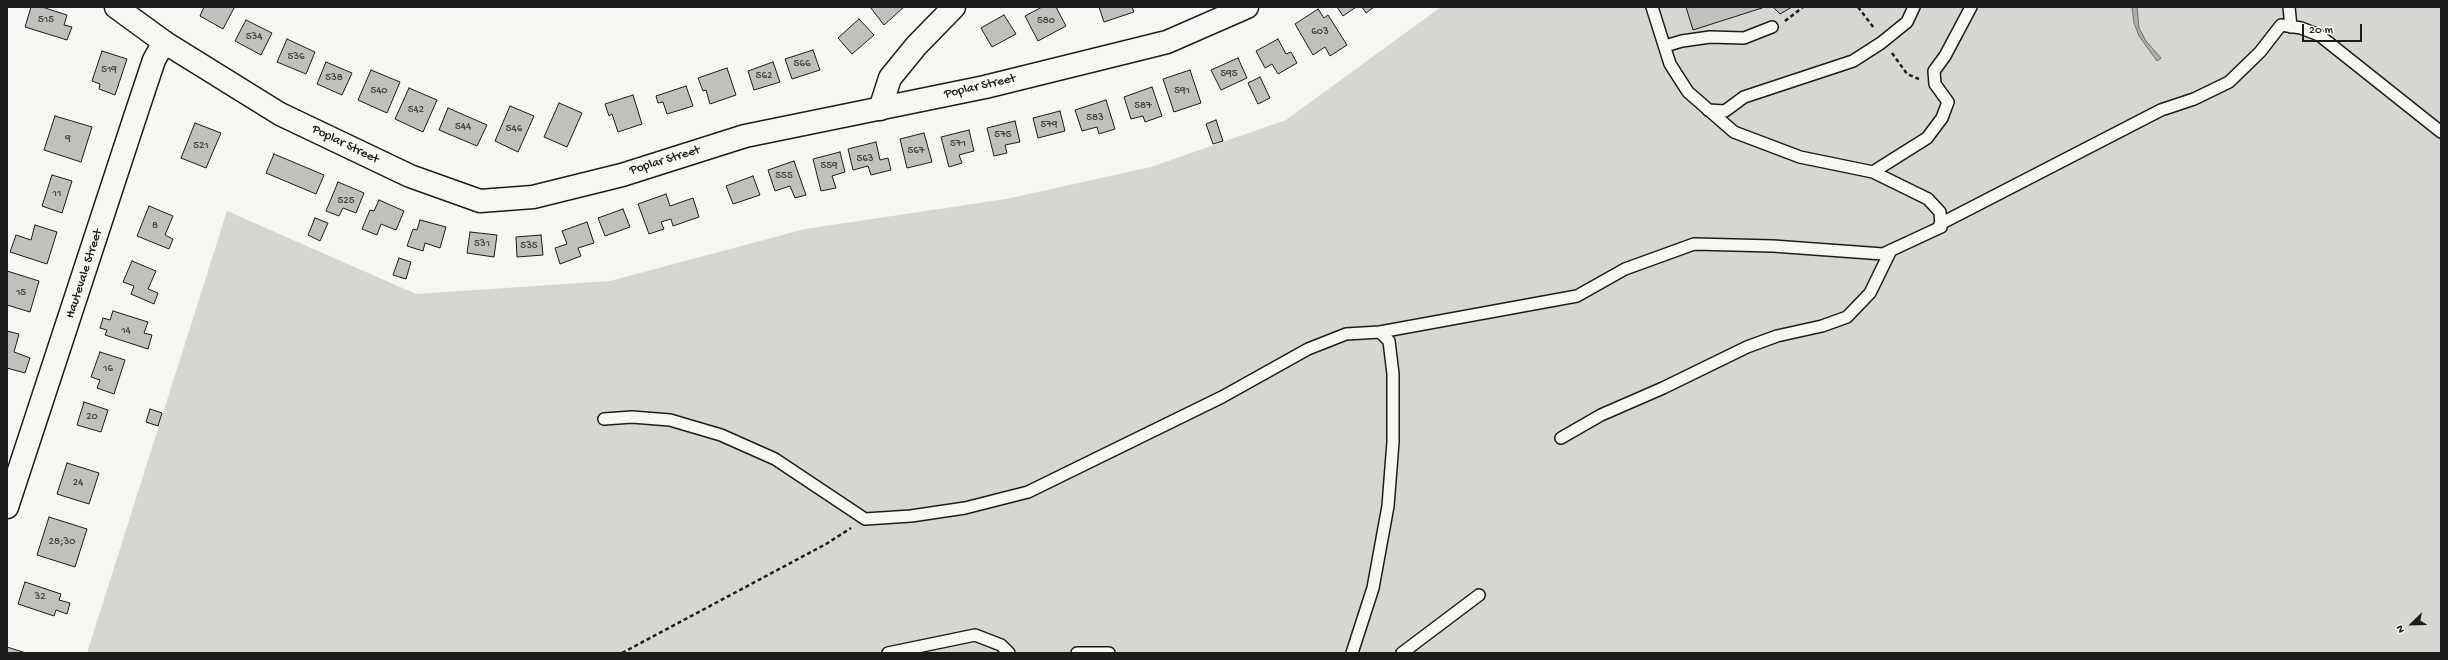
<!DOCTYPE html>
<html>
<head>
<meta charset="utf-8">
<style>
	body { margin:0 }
	#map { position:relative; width:2448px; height:660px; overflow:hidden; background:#f6f6f2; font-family:"Gochi Hand",sans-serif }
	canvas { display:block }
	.frame { position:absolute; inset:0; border:8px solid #1c1c1c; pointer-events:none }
	.north { position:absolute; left:2392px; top:604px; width:40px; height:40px; -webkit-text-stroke:3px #f6f6f2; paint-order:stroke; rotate:247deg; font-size:11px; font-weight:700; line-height:16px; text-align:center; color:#1c1c1c }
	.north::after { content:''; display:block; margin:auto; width:14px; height:18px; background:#1c1c1c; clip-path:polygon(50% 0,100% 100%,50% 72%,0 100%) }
	.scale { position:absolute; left:2302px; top:24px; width:60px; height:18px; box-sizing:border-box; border:2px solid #1c1c1c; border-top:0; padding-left:5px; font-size:12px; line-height:14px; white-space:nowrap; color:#1c1c1c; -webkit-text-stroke:3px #f6f6f2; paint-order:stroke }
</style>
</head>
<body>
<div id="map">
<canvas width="2448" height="660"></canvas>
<div class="frame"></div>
<div class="north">N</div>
<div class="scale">20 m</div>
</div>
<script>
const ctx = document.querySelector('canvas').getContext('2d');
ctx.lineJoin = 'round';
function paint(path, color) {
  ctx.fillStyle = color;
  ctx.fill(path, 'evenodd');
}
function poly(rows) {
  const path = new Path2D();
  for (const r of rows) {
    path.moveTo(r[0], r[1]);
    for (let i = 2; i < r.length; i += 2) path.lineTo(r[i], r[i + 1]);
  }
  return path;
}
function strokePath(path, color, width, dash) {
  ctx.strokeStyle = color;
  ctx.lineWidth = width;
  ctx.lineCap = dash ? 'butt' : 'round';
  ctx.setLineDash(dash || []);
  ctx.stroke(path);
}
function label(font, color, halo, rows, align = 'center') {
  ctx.font = font + ' "Gochi Hand",sans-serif';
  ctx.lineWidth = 3.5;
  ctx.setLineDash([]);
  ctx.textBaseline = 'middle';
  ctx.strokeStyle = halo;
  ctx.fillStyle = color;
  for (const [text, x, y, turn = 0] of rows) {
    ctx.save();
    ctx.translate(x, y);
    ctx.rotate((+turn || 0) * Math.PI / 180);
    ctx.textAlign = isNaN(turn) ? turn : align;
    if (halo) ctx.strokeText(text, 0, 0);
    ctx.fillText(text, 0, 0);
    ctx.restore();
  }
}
const green = poly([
	[1441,7,2441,7,2441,653,87,653,227,211,416,294,610,281,805,229,1006,199,1151,167,1286,120]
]);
const water = poly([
	[2132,7,2137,7,2139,28,2146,41,2161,58,2157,61,2139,36,2134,23,2132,7]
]);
const building = poly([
	[31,7,42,7,67,15,64,25,72,27,67,40,25,27,31,7],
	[204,7,233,7,234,8,223,29,200,16,204,7],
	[870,7,904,7,884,25,870,7],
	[1042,7,1056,7,1066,26,1038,41,1025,16,1042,7],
	[1099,7,1132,7,1134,12,1104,22,1099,7],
	[1337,7,1356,7,1343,16,1337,7],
	[1362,7,1374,7,1366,13,1362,7],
	[1686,7,1765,7,1693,30,1686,7],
	[1773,7,1792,7,1780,14,1773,7],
	[1318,9,1324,18,1328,15,1347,45,1330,56,1325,47,1313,55,1295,24,1318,9],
	[1004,15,1016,34,992,47,981,28,1004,15],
	[859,19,874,35,852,54,838,38,859,19],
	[246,20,272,33,261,55,235,41,246,20],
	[287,39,315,52,306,74,277,62,287,39],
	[1278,39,1286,54,1291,52,1297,63,1278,74,1272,64,1265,68,1256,51,1278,39],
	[813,50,820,70,792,79,785,59,813,50],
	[102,51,127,59,115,95,99,89,100,84,92,81,102,51],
	[1238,58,1247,78,1221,90,1211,70,1238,58],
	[326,62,352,73,342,95,317,84,326,62],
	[773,62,780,82,754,90,748,71,773,62],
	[727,68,736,95,710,104,706,90,703,91,698,78,727,68],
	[371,70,400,82,387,113,358,100,371,70],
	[1190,70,1201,103,1174,112,1163,79,1190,70],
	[1260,77,1270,98,1258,104,1248,83,1260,77],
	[686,86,693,106,667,114,663,102,658,103,656,96,686,86],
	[1152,87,1162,116,1145,122,1143,116,1131,119,1124,97,1152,87],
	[409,88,437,100,423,132,395,119,409,88],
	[633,95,642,124,618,132,612,114,609,116,605,104,633,95],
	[1106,100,1115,129,1099,134,1097,127,1082,131,1075,110,1106,100],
	[559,103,582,113,567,147,544,137,559,103],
	[510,106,534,116,518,152,495,141,510,106],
	[448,108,487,125,477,146,439,130,448,108],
	[1060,111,1065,131,1038,138,1033,118,1060,111],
	[55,116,92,127,81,162,44,150,55,116],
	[1216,120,1223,141,1213,144,1206,124,1216,120],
	[1015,121,1020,142,1005,145,1007,153,994,156,987,128,1015,121],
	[195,123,221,133,206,168,181,158,195,123],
	[969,130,974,151,959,155,962,163,949,167,941,137,969,130],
	[924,133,932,162,907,168,900,139,924,133],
	[876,142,880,160,888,158,891,170,871,175,868,166,853,170,848,149,876,142],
	[840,152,845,172,832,176,836,188,821,191,813,159,840,152],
	[274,154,324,175,316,194,266,173,274,154],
	[794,161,806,195,795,198,790,186,775,191,768,170,794,161],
	[52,175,72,181,62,213,42,206,52,175],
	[753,176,760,195,733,204,726,186,753,176],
	[338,182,364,193,356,213,343,208,339,216,326,211,338,182],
	[666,194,670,206,693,198,699,217,673,226,671,219,661,222,664,229,649,234,638,204,666,194],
	[379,200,404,211,396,230,381,224,377,235,362,229,370,210,374,211,379,200],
	[149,206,173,216,165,235,173,239,169,249,137,236,149,206],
	[623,209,630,227,605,236,598,218,623,209],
	[315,218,328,223,320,241,308,235,315,218],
	[420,220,446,227,440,248,425,243,423,251,407,246,413,229,417,230,420,220],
	[587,222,594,243,578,248,581,256,560,264,555,248,567,244,562,231,587,222],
	[35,225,57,232,47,264,10,252,16,235,31,240,35,225],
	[470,232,497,235,494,257,467,253,470,232],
	[541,235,543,255,517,257,516,237,541,235],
	[399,258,411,262,406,279,393,275,399,258],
	[132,261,156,271,148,289,158,293,154,304,131,294,134,286,123,282,132,261],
	[7,271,39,281,30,312,7,305,7,271],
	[113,311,148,322,144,333,152,335,148,349,105,335,107,330,100,328,103,318,110,320,113,311],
	[7,331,19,334,14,352,30,358,25,373,7,368,7,331],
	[100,352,125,360,114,394,97,388,100,380,91,377,100,352],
	[84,402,108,410,101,432,77,425,84,402],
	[150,409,162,413,158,426,146,422,150,409],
	[67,463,99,473,89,504,57,494,67,463],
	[49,517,87,529,75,567,37,555,49,517],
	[25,582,61,594,59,600,70,603,67,614,56,610,54,616,18,604,25,582],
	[7,647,26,653,7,653,7,647]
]);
const path = poly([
	[1858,7,1874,28],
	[1785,21,1803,7],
	[1892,53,1907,74,1919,79],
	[622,653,826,544,851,528]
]);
const service = poly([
	[2289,7,2291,27],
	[1665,46,1682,41,1710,37,1744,38,1772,27],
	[1708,110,1725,111,1744,97,1853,61,1881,43,1907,22,1914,7],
	[1873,172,1927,138,1942,118,1948,102,1935,84,1934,71,1945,56,1971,7],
	[1940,224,2161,110,2194,99,2229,82,2260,52,2281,25,2301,28,2319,35,2441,132],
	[604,419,632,417,670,420,721,435,775,459,865,519,911,516,965,508,1028,492,1222,397,1308,349,1346,334,1380,332,1577,296,1625,269,1694,244,1773,246,1883,254,1941,227,1940,212,1928,199,1873,172,1800,157,1734,132,1688,92,1670,64,1652,7],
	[1561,438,1601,415,1663,388,1747,347,1777,336,1822,326,1847,317,1870,293,1891,250],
	[888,653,975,635,1001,645,1009,653],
	[1077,653,1109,653],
	[1352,653,1373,588,1388,506,1393,442,1393,374,1389,341,1380,332],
	[1402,653,1479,595]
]);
const minor = poly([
	[880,109,890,78,916,46,954,7],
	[7,507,135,117,154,60,164,42]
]);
const tertiary = poly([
	[116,7,164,42,280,114,410,176,480,201,533,197,622,175,745,136,985,87,1167,42,1247,7]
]);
const numberNames = [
	["515",46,20],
	["580",1046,21],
	["603",1320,32],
	["534",254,37],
	["536",296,57],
	["566",802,64],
	["519",109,70],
	["595",1229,74],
	["562",764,76],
	["538",334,78],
	["540",379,91],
	["591",1182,91],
	["587",1143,106],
	["542",416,110],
	["583",1095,118],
	["579",1049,125],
	["544",463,127],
	["546",514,129],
	["575",1003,135],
	["9",68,139],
	["571",958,144],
	["521",201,146],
	["567",916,151],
	["563",865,159],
	["559",829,166],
	["555",784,176],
	["11",57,194],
	["525",346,201],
	["8",155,226],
	["531",482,244],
	["535",529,246],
	["15",21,293],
	["14",126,331],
	["16",108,369],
	["20",92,417],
	["24",78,483],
	["28;30",62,542],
	["32",40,597]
];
const streetNames = [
	["Poplar Street",980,87,-13],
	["Poplar Street",345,145,26],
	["Poplar Street",665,161,-17],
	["Hautevale Street",85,274,-72]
];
paint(green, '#d6d6d2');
paint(water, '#acaca9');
strokePath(water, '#727271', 1);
paint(building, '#c0c0bd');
strokePath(building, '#1c1c1c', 1);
strokePath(service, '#1c1c1c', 14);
strokePath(minor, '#1c1c1c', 25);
strokePath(tertiary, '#1c1c1c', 25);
strokePath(path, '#1c1c1c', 2.5, [4, 3]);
strokePath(service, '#f6f6f2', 11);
strokePath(minor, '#f6f6f2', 22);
strokePath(tertiary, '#f6f6f2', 22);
label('11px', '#454544', null, numberNames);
label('13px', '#1c1c1c', '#f6f6f2', streetNames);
</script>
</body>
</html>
